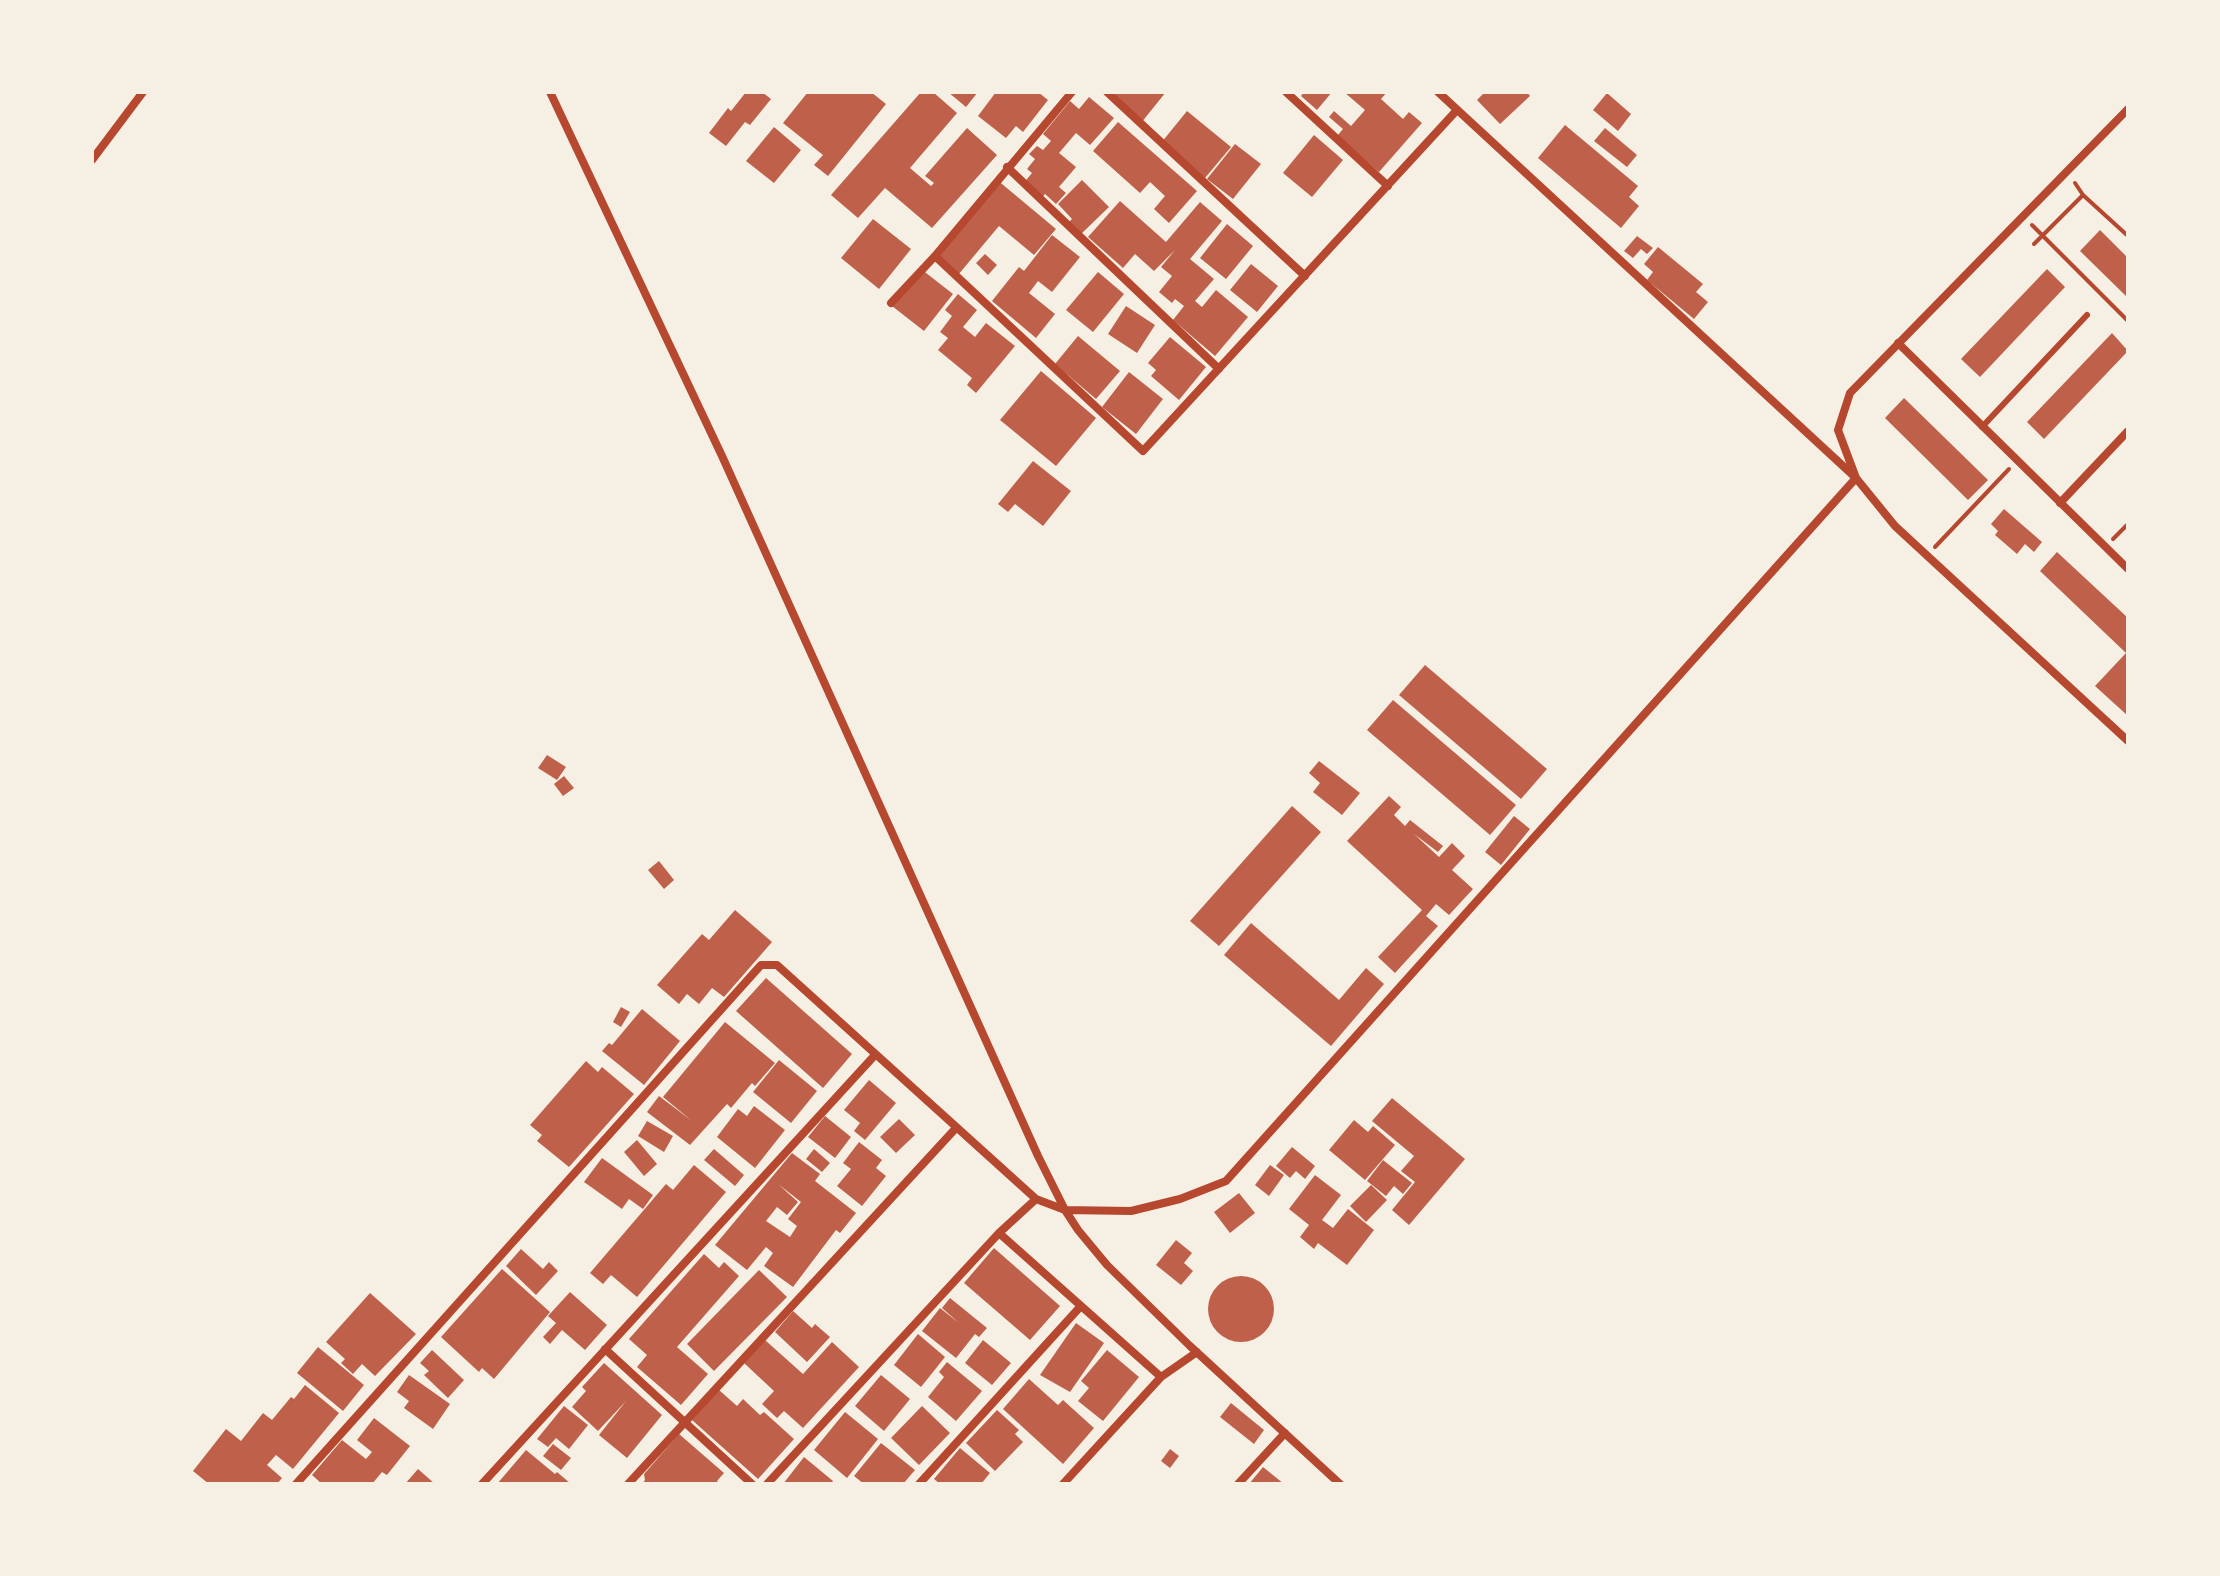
<!DOCTYPE html>
<html>
<head>
<meta charset="utf-8">
<style>
	body { margin:0 }
	#map { position:relative; width:2220px; height:1576px; overflow:hidden; background:#f6efe4; font-family:"Work Sans",sans-serif }
	canvas { display:block }
	.frame { position:absolute; inset:0; border:94px solid #f6efe4; pointer-events:none }
</style>
</head>
<body>
<div id="map">
<canvas width="2220" height="1576"></canvas>
<div class="frame"></div>
</div>
<script>
const ctx = document.querySelector('canvas').getContext('2d');
ctx.lineJoin = 'round';
function paint(path, color) {
  ctx.fillStyle = color;
  ctx.fill(path, 'evenodd');
}
function poly(rows) {
  const path = new Path2D();
  for (const r of rows) {
    if (r.length === 3) {
      path.moveTo(r[0] + r[2], r[1]);
      path.arc(r[0], r[1], r[2], 0, 2 * Math.PI);
      continue;
    }
    path.moveTo(r[0], r[1]);
    for (let i = 2; i < r.length; i += 2) path.lineTo(r[i], r[i + 1]);
  }
  return path;
}
function strokePath(path, color, width, dash) {
  ctx.strokeStyle = color;
  ctx.lineWidth = width;
  ctx.lineCap = dash ? 'butt' : 'round';
  ctx.setLineDash(dash || []);
  ctx.stroke(path);
}
const building = poly([
	[746,92,762,92,771,99,750,125,745,122,726,146,709,133,728,108,731,111],
	[808,92,871,92,886,104,828,176,814,165,823,155,783,123],
	[921,92,933,92,957,113,910,168,931,186,934,183,925,176,967,128,997,155,932,228,885,188,858,218,831,195],
	[948,92,978,92,966,107],
	[996,92,1038,92,1048,100,1023,132,1016,126,1006,138,978,116],
	[1103,92,1166,92,1141,123],
	[1304,92,1332,92,1317,110,1301,96],
	[1344,92,1387,92,1381,99,1403,119,1409,112,1422,123,1379,172,1337,136,1343,129,1329,117,1334,111,1351,126,1365,110],
	[1485,92,1527,92,1530,96,1500,124,1477,100],
	[1607,93,1631,114,1618,131,1593,110],
	[1089,97,1114,118,1090,145,1076,133,1059,153,1076,167,1059,187,1066,193,1056,204,1045,194,1041,199,1023,184,1032,173,1027,169,1035,159,1029,154,1037,146,1043,150,1051,141,1043,134,1070,101,1079,109],
	[1187,111,1231,147,1205,178,1161,143],
	[1118,122,1197,191,1169,223,1154,209,1165,196,1150,182,1140,193,1093,151],
	[1565,125,1638,186,1629,197,1639,206,1621,228,1538,158],
	[774,127,801,150,774,183,746,161],
	[1605,128,1637,155,1627,167,1594,141],
	[1314,135,1343,160,1312,197,1283,173],
	[1235,144,1261,164,1233,199,1207,179],
	[996,179,1056,229,1034,255,999,226,958,275,933,254],
	[1082,180,1109,207,1080,235,1068,223,1072,219,1058,204],
	[1120,201,1166,242,1200,202,1222,221,1190,259,1214,279,1195,301,1202,307,1216,290,1248,317,1215,356,1173,320,1184,306,1175,299,1172,303,1159,292,1172,276,1161,267,1175,250,1154,271,1135,254,1123,268,1088,237],
	[873,219,911,249,879,289,841,258],
	[1227,224,1253,246,1226,279,1200,258],
	[2100,230,2128,258,2128,298,2080,251],
	[1052,235,1080,257,1052,292,1038,281,1029,293,1055,314,1036,338,992,301,1019,267,1024,271],
	[1637,236,1653,248,1647,254,1641,249,1633,258,1624,251],
	[1658,247,1703,284,1696,292,1708,302,1694,319,1647,280,1653,272,1644,264],
	[985,254,997,265,988,275,976,263],
	[1251,264,1278,286,1257,312,1230,290],
	[921,269,953,294,924,331,892,306],
	[2047,269,2065,287,1980,377,1961,359],
	[1098,272,1124,294,1093,332,1066,310],
	[958,294,977,310,963,327,975,337,986,323,1015,346,976,393,967,385,972,378,938,350,948,338,940,332,952,316,945,310],
	[1126,306,1155,325,1137,353,1108,334],
	[2112,333,2128,351,2044,439,2027,422],
	[1078,336,1120,371,1096,399,1055,364],
	[1170,337,1206,367,1179,400,1151,376,1156,370,1148,363],
	[1041,371,1096,418,1056,466,1000,420],
	[1129,372,1163,399,1136,434,1102,407],
	[1904,398,1988,480,1968,500,1885,418],
	[1033,461,1071,491,1043,526,1015,504,1008,512,998,504],
	[2004,509,2042,542,2034,552,2025,544,2017,554,1995,535,1998,531,1991,524],
	[2057,552,2128,618,2128,716,2095,686,2126,653,2040,571],
	[1425,665,1547,769,1521,799,1399,695],
	[1393,700,1516,805,1490,835,1367,730],
	[547,755,566,767,557,780,538,768],
	[1319,761,1360,793,1342,815,1313,792,1320,783,1309,773],
	[564,776,574,788,563,796,554,784],
	[1389,796,1401,807,1394,815,1405,826,1410,820,1443,846,1438,852,1414,834,1439,857,1452,843,1465,856,1452,870,1473,889,1449,915,1436,904,1426,916,1438,926,1395,973,1378,957,1422,910,1347,841],
	[1292,806,1321,832,1219,946,1190,921],
	[1514,816,1530,829,1501,865,1485,852],
	[659,861,674,880,664,889,648,870],
	[735,910,772,942,724,997,712,988,699,1004,687,994,679,1004,657,985,702,934,709,940],
	[1251,923,1339,1000,1366,968,1384,984,1331,1046,1224,955],
	[766,978,852,1054,823,1088,736,1011],
	[621,1007,630,1012,621,1027,613,1022],
	[642,1009,680,1041,644,1085,602,1051,609,1043,612,1045],
	[725,1022,775,1063,755,1086,752,1083,731,1108,727,1104,690,1145,647,1112,659,1096,692,1121,663,1097],
	[779,1060,817,1091,791,1123,753,1092],
	[586,1061,598,1072,602,1067,634,1094,569,1167,537,1141,542,1135,530,1125],
	[869,1080,896,1103,865,1140,854,1131,860,1123,844,1110],
	[1392,1098,1465,1159,1409,1225,1392,1210,1415,1182,1401,1171,1414,1156,1372,1121],
	[754,1106,785,1130,755,1168,717,1137,738,1109,747,1116],
	[825,1116,851,1137,835,1158,808,1137],
	[899,1119,915,1135,896,1153,880,1137],
	[1354,1120,1368,1132,1373,1126,1395,1145,1365,1180,1329,1150],
	[647,1121,673,1136,664,1152,638,1136],
	[637,1140,657,1164,644,1176,624,1152],
	[859,1142,882,1160,876,1168,886,1176,862,1206,837,1186,851,1169,843,1163],
	[1292,1147,1315,1166,1305,1179,1296,1171,1290,1178,1276,1166],
	[714,1149,744,1175,735,1186,704,1160],
	[814,1149,830,1163,822,1172,806,1159],
	[792,1153,820,1174,815,1181,856,1213,840,1233,836,1230,793,1287,764,1266,773,1253,766,1247,747,1270,715,1245],
	[778,1184,801,1202,788,1219,797,1226,790,1237,766,1221,777,1207,787,1215,798,1202],
	[602,1158,653,1195,643,1209,629,1199,622,1209,584,1182],
	[1383,1160,1412,1183,1403,1194,1394,1186,1386,1196,1367,1181],
	[694,1165,726,1192,637,1297,611,1275,603,1284,590,1273,666,1184,673,1190],
	[1270,1165,1284,1175,1269,1196,1255,1185],
	[1315,1175,1341,1195,1322,1220,1333,1228,1348,1209,1374,1230,1347,1265,1318,1243,1314,1249,1300,1237,1309,1225,1289,1209],
	[1371,1185,1387,1200,1366,1222,1350,1206],
	[1239,1193,1255,1213,1230,1233,1214,1212],
	[1176,1240,1192,1253,1184,1263,1193,1271,1181,1285,1156,1265],
	[994,1248,1060,1306,1030,1340,964,1283],
	[521,1249,543,1269,549,1262,558,1271,536,1295,506,1266],
	[704,1254,719,1268,724,1262,739,1276,677,1347,708,1374,681,1405,637,1367,647,1355,629,1339],
	[502,1269,550,1312,494,1379,482,1368,479,1372,441,1337],
	[759,1270,787,1297,714,1371,687,1344],
	[1241,1309,33],
	[570,1292,607,1325,585,1350,562,1330,550,1344,543,1337,556,1323,548,1316],
	[370,1293,416,1334,375,1376,362,1364,353,1374,341,1363,345,1359,326,1342],
	[950,1298,987,1328,979,1337,975,1334,956,1358,922,1331,940,1308,959,1323,942,1308],
	[793,1311,812,1328,815,1324,830,1337,807,1362,775,1332],
	[1076,1323,1104,1343,1070,1392,1040,1375],
	[918,1334,945,1357,921,1387,894,1365],
	[765,1340,803,1374,832,1342,859,1367,803,1428,784,1411,777,1418,762,1404,774,1391,744,1363],
	[983,1340,1011,1363,992,1385,965,1363],
	[318,1347,364,1385,343,1411,297,1373],
	[432,1350,464,1380,448,1398,424,1375,429,1371,420,1363],
	[1107,1350,1139,1377,1103,1421,1078,1401,1089,1388,1081,1381],
	[947,1362,982,1391,956,1421,928,1397,944,1377,939,1372],
	[604,1363,662,1415,627,1458,599,1435,626,1401,598,1431,572,1407,586,1391,582,1387],
	[409,1375,450,1404,433,1429,404,1408,409,1401,397,1392],
	[881,1375,910,1399,884,1431,855,1406],
	[1029,1379,1058,1405,1063,1400,1094,1428,1063,1464,1003,1409],
	[305,1385,339,1413,293,1469,276,1455,267,1465,282,1478,277,1484,209,1484,193,1471,226,1429,241,1441,263,1413,272,1420,291,1397,294,1399],
	[719,1390,737,1406,743,1399,760,1415,764,1412,794,1439,758,1479,692,1420],
	[1231,1403,1264,1430,1254,1444,1220,1417],
	[564,1406,588,1425,569,1449,556,1438,548,1447,537,1439],
	[922,1406,950,1433,919,1465,891,1438],
	[997,1410,1019,1430,1015,1434,1023,1442,995,1471,966,1443],
	[845,1412,878,1439,847,1478,814,1450],
	[374,1418,410,1446,387,1475,382,1472,372,1484,322,1484,312,1475,342,1440,366,1459,372,1452,357,1440],
	[679,1434,724,1473,717,1481,720,1484,642,1484,645,1480,644,1474],
	[881,1443,915,1470,903,1484,864,1484,854,1476],
	[553,1444,571,1458,561,1470,543,1456],
	[960,1448,990,1473,981,1484,940,1484,934,1479],
	[1170,1449,1179,1456,1170,1468,1161,1461],
	[526,1450,555,1474,557,1472,571,1484,497,1484],
	[804,1457,833,1481,831,1484,783,1484],
	[1263,1467,1284,1484,1249,1484],
	[418,1469,435,1484,405,1484]
]);
const path = poly([
	[2075,183,2083,195,2128,236],
	[2032,225,2128,321],
	[2034,244,2083,195],
	[2113,539,2128,524],
	[1935,547,2009,469]
]);
const service = poly([
	[1982,427,2087,315]
]);
const minor = poly([
	[550,92,722,456,1038,1156,1065,1210,1078,1230,1107,1265,1190,1346,1340,1484],
	[1107,92,1305,276],
	[1286,92,1388,186],
	[2128,109,1850,393,1838,430,1856,478,1895,526,2128,741],
	[92,160,143,92],
	[1007,167,1219,369],
	[935,256,1143,451,1457,110],
	[891,303,935,256,1072,92],
	[1898,343,2128,569],
	[2060,503,2128,431],
	[999,1233,1161,1377],
	[605,1349,752,1484],
	[296,1484,761,965,777,965,1036,1199,1065,1210,1131,1211,1180,1199,1226,1181,1856,478,1438,92],
	[482,1484,875,1055],
	[628,1484,956,1128],
	[767,1484,999,1233,1036,1199],
	[919,1484,1080,1307],
	[1063,1484,1161,1377,1197,1352],
	[1238,1484,1285,1433]
]);
paint(building, '#bf614a');
strokePath(path, '#b5482f', 4);
strokePath(service, '#b5482f', 6);
strokePath(minor, '#b5482f', 8);
</script>
</body>
</html>
